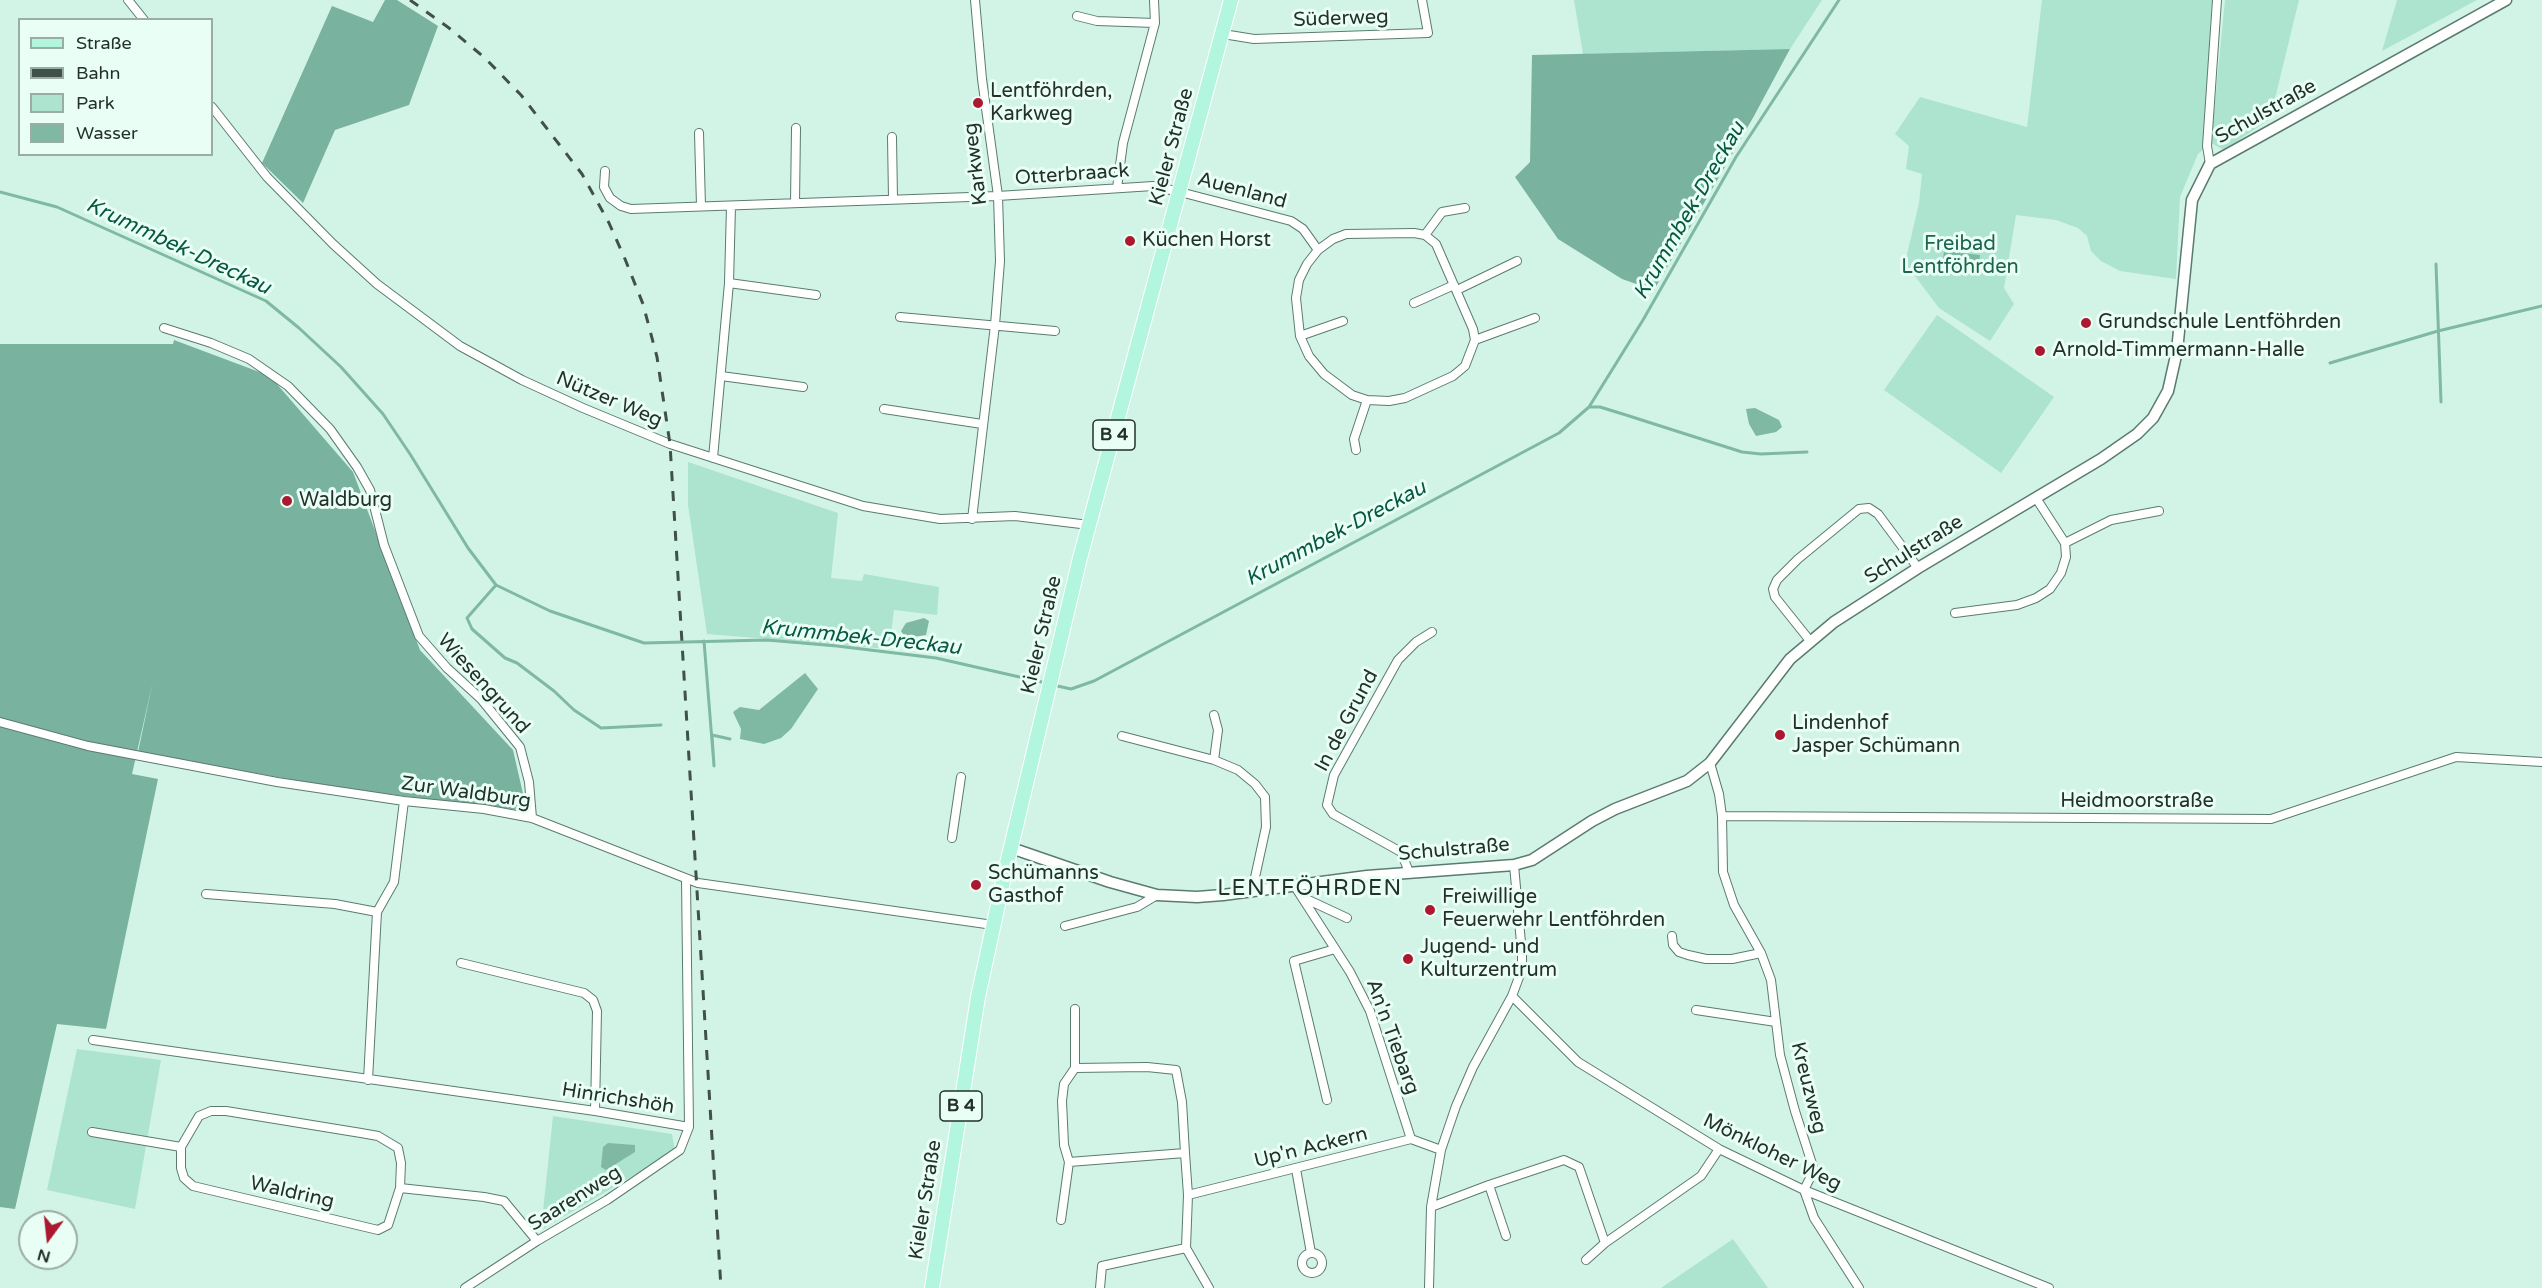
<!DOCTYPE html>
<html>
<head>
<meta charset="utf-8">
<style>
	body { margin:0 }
	#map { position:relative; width:2542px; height:1288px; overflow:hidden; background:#d2f4e6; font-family:"Varela Round",sans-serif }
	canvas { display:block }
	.legend { position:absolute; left:18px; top:18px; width:195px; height:138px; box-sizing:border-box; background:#e9fef5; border:2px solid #9aaca4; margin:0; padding:8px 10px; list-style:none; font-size:18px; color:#23302b }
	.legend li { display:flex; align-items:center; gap:12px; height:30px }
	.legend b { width:30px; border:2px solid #9aaca4 }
	.north { position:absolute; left:18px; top:1210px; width:60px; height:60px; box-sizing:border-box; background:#e9fef5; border:2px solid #9aaca4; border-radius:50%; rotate:195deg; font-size:16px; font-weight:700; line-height:24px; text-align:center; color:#23302b }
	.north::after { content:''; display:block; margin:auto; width:21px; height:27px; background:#ad1831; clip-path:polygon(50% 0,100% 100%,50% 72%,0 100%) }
</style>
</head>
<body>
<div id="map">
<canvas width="2542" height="1288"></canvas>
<ul class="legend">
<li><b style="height:8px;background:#b2f6e0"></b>Straße</li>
<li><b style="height:8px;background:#40514a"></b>Bahn</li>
<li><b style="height:16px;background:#ace4cf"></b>Park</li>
<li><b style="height:16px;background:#7fb8a3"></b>Wasser</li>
</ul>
<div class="north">N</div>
</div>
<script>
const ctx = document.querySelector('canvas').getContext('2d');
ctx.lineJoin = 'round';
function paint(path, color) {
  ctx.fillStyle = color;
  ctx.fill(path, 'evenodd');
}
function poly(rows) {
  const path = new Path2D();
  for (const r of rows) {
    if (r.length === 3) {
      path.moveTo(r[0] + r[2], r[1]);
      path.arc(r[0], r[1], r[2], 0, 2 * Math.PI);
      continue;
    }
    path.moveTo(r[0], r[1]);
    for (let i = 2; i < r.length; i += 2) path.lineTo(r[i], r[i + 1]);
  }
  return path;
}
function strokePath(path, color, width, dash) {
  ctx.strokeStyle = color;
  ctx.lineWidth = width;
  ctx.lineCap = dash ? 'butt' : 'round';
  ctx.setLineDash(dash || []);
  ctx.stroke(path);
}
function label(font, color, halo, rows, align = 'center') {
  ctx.font = font + ' "Varela Round",sans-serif';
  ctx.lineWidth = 6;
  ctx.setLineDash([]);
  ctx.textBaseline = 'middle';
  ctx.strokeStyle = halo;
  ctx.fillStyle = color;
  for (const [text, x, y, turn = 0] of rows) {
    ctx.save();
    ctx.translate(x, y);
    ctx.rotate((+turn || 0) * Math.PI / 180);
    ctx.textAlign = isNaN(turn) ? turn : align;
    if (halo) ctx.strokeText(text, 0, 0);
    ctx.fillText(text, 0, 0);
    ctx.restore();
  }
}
const green = poly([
	[1574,0,1822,0,1790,49,1583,54],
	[2042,0,2212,0,2204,149,2198,154,2180,197,2176,279,2120,271,2101,261,2091,251,2087,236,2078,228,2056,220,2016,215,2004,288,2014,304,1990,341,1939,308,1905,263,1919,203,1922,174,1906,169,1909,146,1895,134,1920,97,2027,127],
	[2225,0,2299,0,2270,119,2224,150,2211,143],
	[2397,0,2477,0,2382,51],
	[1937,315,2054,397,2001,473,1884,390],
	[688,462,838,513,831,578,862,581,864,574,939,587,937,615,894,610,889,649,707,634,688,505],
	[77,1049,161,1060,135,1209,47,1190],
	[553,1116,672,1134,675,1151,541,1230],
	[1733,1239,1768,1288,1661,1288]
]);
const forest = poly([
	[385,0,397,0,438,26,409,105,335,130,303,203,262,163,332,6,373,22],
	[1790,49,1754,116,1654,290,1622,279,1558,239,1515,177,1530,162,1532,55],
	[174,340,270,376,353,472,420,650,513,750,527,811,338,788,138,752,153,681,132,774,158,779,106,1029,57,1024,15,1209,0,1207,0,344,173,344]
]);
const water = poly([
	[1944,251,1980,255,1978,272,1942,268],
	[1755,408,1779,420,1782,427,1776,432,1756,436,1749,424,1746,409],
	[924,618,929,621,926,635,906,638,901,631,906,623],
	[805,673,818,689,791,729,781,738,764,744,740,739,741,729,733,712,740,707,759,710],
	[608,1143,635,1145,635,1152,606,1170,601,1167,603,1147]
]);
const stream = poly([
	[0,192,57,207,266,301,299,328,341,367,383,414,410,454,468,548,496,585,550,611,644,643,767,640,837,646,936,658,1046,683],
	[2436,264,2441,402],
	[2330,363,2438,331,2542,306],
	[1589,407,1600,407,1626,415,1742,452,1761,454,1807,452],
	[496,585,467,618,472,629,505,658,517,663,554,691,574,710,601,728,661,725],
	[704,641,714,766,712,735,730,739],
	[1053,685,1071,689,1094,681,1559,433,1589,407,1643,320,1736,157,1839,0]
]);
const minor = poly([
	[128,0,144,20],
	[1077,16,1097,21,1155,23],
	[1223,34,1254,39,1428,33,1422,0],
	[212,107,267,177,333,244,377,284,460,346,522,380,583,408,670,444,863,506,940,519,1015,516,1089,525],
	[699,133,701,206],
	[892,137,893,199],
	[2210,164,2207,146,2217,0],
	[605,171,604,187,610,198,621,206,631,209,998,196,1153,186,1180,192,1291,221,1303,229,1318,250,1307,264,1299,280,1296,298,1300,336,1309,356,1324,374,1352,395,1367,400,1389,401,1405,398,1453,376,1465,366,1475,340,1473,329,1436,244,1425,235,1414,233,1346,234,1333,239,1318,250],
	[1117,188,1123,143,1155,23,1154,0],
	[795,203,796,128],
	[1425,235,1442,212,1465,208],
	[729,283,816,295],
	[1457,290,1517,261],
	[1414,303,1454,285],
	[900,317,1055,331],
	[164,328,211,343,249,359,288,386,330,429,357,467,370,490,384,545,419,636,447,668,481,699,520,747,529,782,532,818],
	[1300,336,1343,321],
	[1475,340,1535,318],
	[721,376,803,387],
	[884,409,982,424],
	[1356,450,1354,439,1367,400],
	[713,458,729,283,731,206],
	[972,519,995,325,1000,261,998,196,982,79,975,0],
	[2065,543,2111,520,2159,511],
	[1955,613,2017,605,2036,598,2050,589,2061,573,2066,557,2065,543,2036,498],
	[1811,642,1775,597,1773,589,1777,580,1798,559,1859,509,1869,508,1878,514,1918,568],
	[0,722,88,746,277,782,404,801,484,809,532,818,698,883,993,925],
	[1122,736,1214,760,1238,770,1255,784,1265,797,1266,827,1252,891],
	[1214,760,1218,730,1214,715],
	[1710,763,1719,794,1722,816,1723,872,1734,905,1761,953,1771,980,1780,1055,1795,1111,1814,1170,1804,1190,1814,1218,1859,1288],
	[1722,816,2271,819,2456,757,2542,762],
	[952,838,961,777],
	[1409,872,1401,852,1333,814,1327,805,1334,775,1398,660,1416,642,1432,632],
	[1294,885,1350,972,1370,1011,1411,1139],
	[206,894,335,904,377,912],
	[1304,898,1347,918],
	[1065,926,1137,907,1157,895],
	[1672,936,1673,945,1679,952,1688,955,1706,959,1732,959,1761,953],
	[461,963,584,993,593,1000,597,1011,595,1111],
	[1512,996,1578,1062,1719,1149,1804,1190,2049,1288],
	[1075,1009,1075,1068,1064,1084,1062,1101,1064,1145,1069,1162,1185,1153,1188,1195,1186,1248,1209,1288],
	[1696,1010,1776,1022],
	[93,1040,595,1111,689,1127],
	[1075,1068,1147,1067,1176,1070,1182,1102,1185,1153],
	[368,1080,377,912,394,882,404,801],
	[1327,1100,1294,961,1335,949],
	[92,1132,181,1147],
	[1296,1169,1311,1253],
	[1489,1185,1506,1236],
	[400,1188,401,1163,398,1148,378,1136,361,1133,226,1111,211,1111,199,1116,181,1147,181,1168,184,1178,193,1186,378,1230,388,1225,400,1188,484,1197,504,1201,537,1241],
	[1188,1195,1411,1139,1441,1150],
	[1431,1207,1489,1185,1564,1160,1579,1167,1605,1243,1701,1176,1719,1149],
	[1061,1220,1069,1162],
	[1312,1263,10],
	[1586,1260,1605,1243],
	[465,1288,537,1241,607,1200,680,1150,689,1127,686,879],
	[1100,1288,1102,1266,1186,1248],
	[1429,1288,1431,1207,1441,1150,1456,1106,1473,1067,1512,996,1522,969,1522,954,1514,865]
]);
const tertiary = poly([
	[1010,850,1017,850,1110,882,1157,895,1197,897,1223,895,1367,876,1514,865,1532,860,1592,821,1615,809,1687,781,1710,763,1790,659,1834,622,1918,568,2101,459,2137,434,2153,418,2168,391,2177,351,2192,200,2210,164,2506,0]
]);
const primary = poly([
	[932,1288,978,997,1005,872,1080,558,1231,0]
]);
const rail = poly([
	[410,0,449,28,485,58,521,95,582,174,609,223,625,259,643,304,657,357,670,444,721,1288]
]);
const markers = [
	[978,103,6,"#ad1831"],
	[1130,241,6,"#ad1831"],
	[2086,323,6,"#ad1831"],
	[2040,351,6,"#ad1831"],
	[287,501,6,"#ad1831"],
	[1780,735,6,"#ad1831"],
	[976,885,6,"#ad1831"],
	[1430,910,6,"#ad1831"],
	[1408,959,6,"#ad1831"]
];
const shields = [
	[1114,435,42],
	[961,1106,42]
];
const shieldNames = [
	["B 4",1114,435],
	["B 4",961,1106]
];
const streetNames = [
	["Süderweg",1341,19,-2],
	["Schulstraße",2266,112,-29],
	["Kieler Straße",1172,147,-75],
	["Karkweg",976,164,-97],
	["Otterbraack",1072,175,-4],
	["Auenland",1242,191,15],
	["Nützer Weg",609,400,23],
	["Schulstraße",1914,550,-32],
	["Kieler Straße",1042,635,-77],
	["Wiesengrund",483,684,48],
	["In de Grund",1347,721,-62],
	["Zur Waldburg",466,793,8],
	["Heidmoorstraße",2137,802],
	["Schulstraße",1454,850,-5],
	["An'n Tiebarg",1392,1037,70],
	["Kreuzweg",1808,1088,76],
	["Hinrichshöh",618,1099,9],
	["Up'n Ackern",1311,1148,-14],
	["Mönkloher Weg",1772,1153,26],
	["Waldring",292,1193,13],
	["Saarenweg",575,1199,-32],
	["Kieler Straße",926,1200,-81]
];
const poiNames = [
	["Lentföhrden,",990,92],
	["Karkweg",990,115],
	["Küchen Horst",1142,241],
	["Grundschule Lentföhrden",2098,323],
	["Arnold-Timmermann-Halle",2052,351],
	["Waldburg",299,501],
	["Lindenhof",1792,724],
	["Jasper Schümann",1792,747],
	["Schümanns",988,874],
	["Gasthof",988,897],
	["Freiwillige",1442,898],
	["Feuerwehr Lentföhrden",1442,921],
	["Jugend- und",1420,948],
	["Kulturzentrum",1420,971]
];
const parkNames = [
	["Freibad",1960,245],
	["Lentföhrden",1960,268]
];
const waterNames = [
	["Krummbek-Dreckau",1690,211,-60],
	["Krummbek-Dreckau",178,247,25],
	["Krummbek-Dreckau",1336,534,-28],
	["Krummbek-Dreckau",861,638,6]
];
const quarterNames = [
	["LENTFÖHRDEN",1310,889]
];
paint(green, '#ace4cf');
paint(forest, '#79b29e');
paint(water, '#7fb8a3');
strokePath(stream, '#7fb8a3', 3);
strokePath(minor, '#5c7b6f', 10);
strokePath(tertiary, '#5c7b6f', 13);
strokePath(primary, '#fff', 16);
strokePath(minor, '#fff', 8);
strokePath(tertiary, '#fff', 10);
strokePath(primary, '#b2f6e0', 14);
strokePath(rail, '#40514a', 3, [10, 10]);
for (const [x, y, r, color] of markers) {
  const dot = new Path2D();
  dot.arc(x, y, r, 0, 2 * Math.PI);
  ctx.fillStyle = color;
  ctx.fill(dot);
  strokePath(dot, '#e9fef5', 2);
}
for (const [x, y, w] of shields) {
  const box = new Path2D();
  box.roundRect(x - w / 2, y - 15, w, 30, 4.5);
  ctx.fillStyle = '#e9fef5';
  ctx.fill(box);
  strokePath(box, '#23302b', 1.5);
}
label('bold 18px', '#23302b', null, shieldNames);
label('20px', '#23302b', '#e9fef5', streetNames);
label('20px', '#23302b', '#e9fef5', poiNames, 'left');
label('20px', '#1c644f', '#e9fef5', parkNames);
label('italic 21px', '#075743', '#e9fef5', waterNames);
ctx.letterSpacing = '1.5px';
label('22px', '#23302b', '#e9fef5', quarterNames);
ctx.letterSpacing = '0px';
</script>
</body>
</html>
